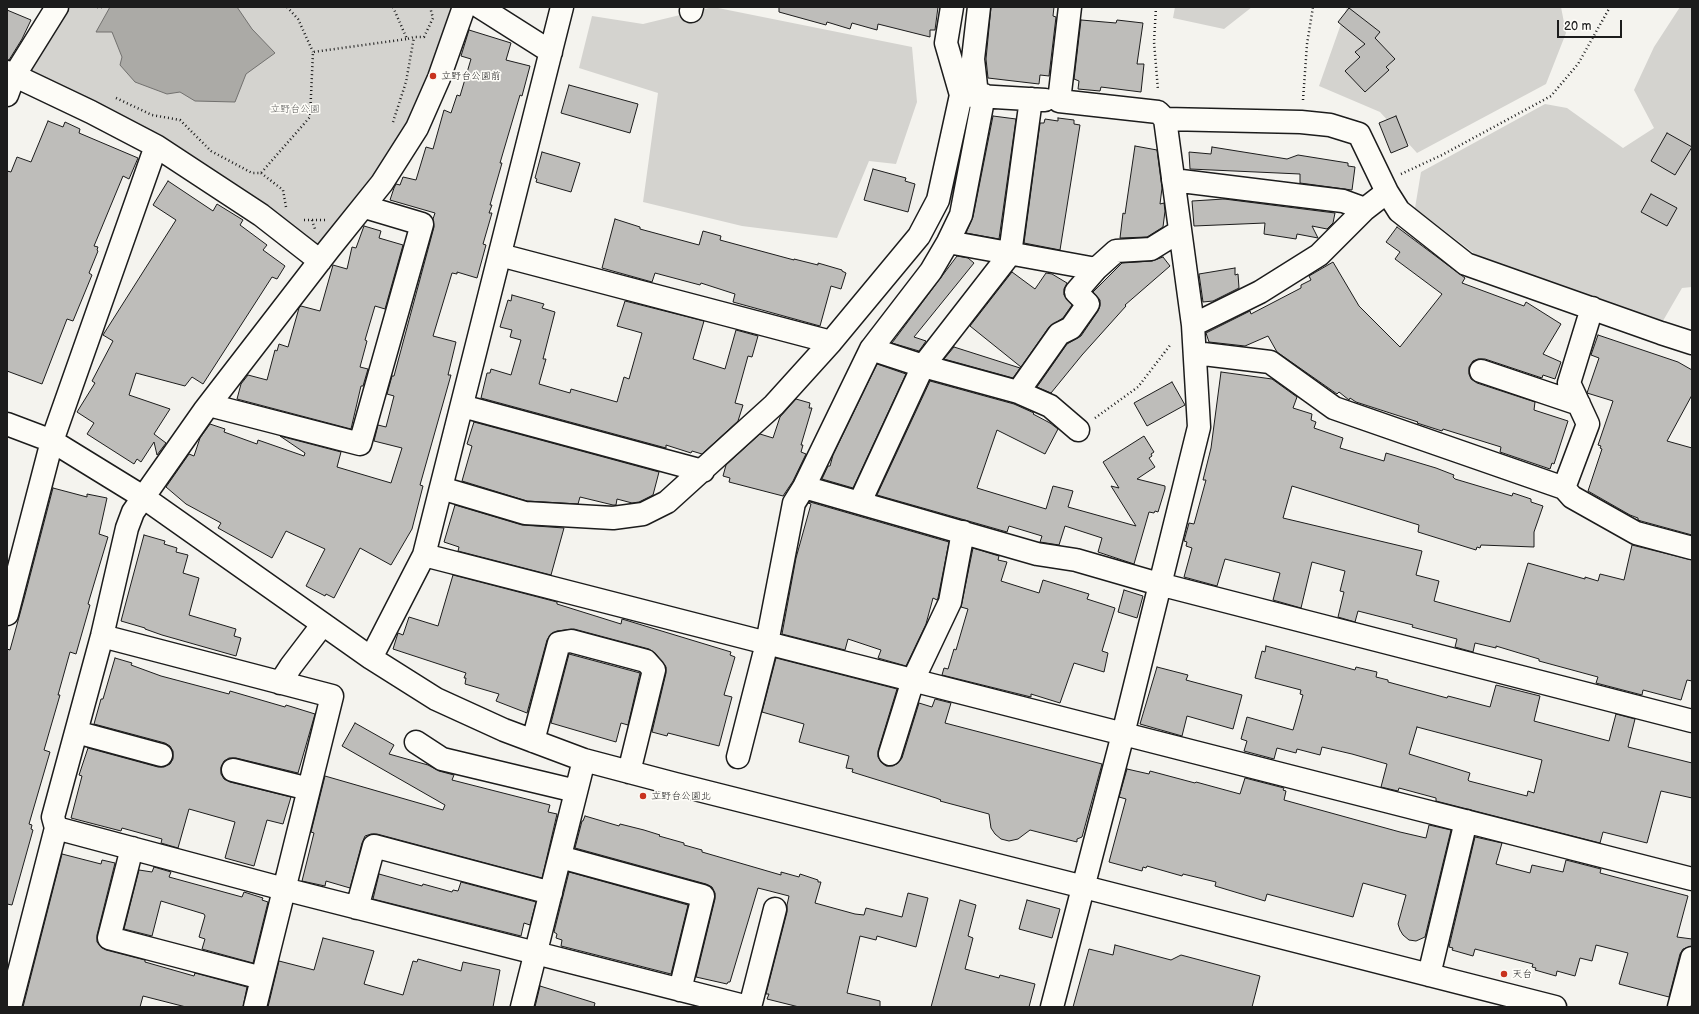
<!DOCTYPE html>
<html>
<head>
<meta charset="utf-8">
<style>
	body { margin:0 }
	#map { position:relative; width:1699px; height:1014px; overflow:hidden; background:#f4f3ee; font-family:"Balsamiq Sans",sans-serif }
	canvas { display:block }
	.frame { position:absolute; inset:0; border:8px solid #1c1c1c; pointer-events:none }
	.scale { position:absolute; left:1557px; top:20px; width:65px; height:18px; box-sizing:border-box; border:2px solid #1c1c1c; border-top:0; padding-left:5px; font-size:12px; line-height:14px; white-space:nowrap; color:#1c1c1c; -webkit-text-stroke:3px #fdfcf7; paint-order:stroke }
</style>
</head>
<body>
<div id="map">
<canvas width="1699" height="1014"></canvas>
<div class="frame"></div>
<div class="scale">20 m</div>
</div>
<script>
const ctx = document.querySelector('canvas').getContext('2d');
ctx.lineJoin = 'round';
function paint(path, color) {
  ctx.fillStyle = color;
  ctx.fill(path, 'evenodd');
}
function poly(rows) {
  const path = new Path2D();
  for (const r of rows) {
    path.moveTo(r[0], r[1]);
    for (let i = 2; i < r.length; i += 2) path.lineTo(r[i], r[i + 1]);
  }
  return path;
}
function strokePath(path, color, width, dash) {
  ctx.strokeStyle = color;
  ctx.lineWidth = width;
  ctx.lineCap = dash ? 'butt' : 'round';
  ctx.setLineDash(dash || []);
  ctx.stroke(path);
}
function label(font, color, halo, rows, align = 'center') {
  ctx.font = font + ' "Balsamiq Sans","Klee One",sans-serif';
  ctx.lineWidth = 3.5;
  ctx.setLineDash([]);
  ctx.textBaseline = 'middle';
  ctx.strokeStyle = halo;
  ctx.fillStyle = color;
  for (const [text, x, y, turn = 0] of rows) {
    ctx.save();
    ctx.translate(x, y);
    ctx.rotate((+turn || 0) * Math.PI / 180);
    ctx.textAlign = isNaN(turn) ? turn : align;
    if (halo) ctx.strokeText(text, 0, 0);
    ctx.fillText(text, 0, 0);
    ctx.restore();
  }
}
const green = poly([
	[65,7,452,7,452,10,410,125,322,245,315,247,30,74,28,67],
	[713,7,912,47,917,102,896,164,869,161,837,238,742,226,643,202,658,93,579,68,592,16,643,24],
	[1175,7,1252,7,1224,29,1173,18],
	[1347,7,1561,7,1566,33,1546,84,1417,153,1380,112,1319,86],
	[1680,7,1692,7,1692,287,1682,288,1660,326,1551,282,1484,261,1415,208,1421,172,1545,104,1567,108,1623,148,1654,128,1634,90,1654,47]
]);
const water = poly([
	[110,7,237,7,252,29,275,53,246,74,235,102,195,101,180,92,167,94,135,82,120,65,122,57,112,32,96,32,110,7]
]);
const building = poly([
	[779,7,938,7,935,30,930,30,930,37,878,24,877,30,852,23,850,29,827,22,826,25,779,12,779,7],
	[991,7,1054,7,1053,16,1056,17,1049,76,1040,75,1039,84,988,78,986,59,991,7],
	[1349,8,1380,32,1375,38,1395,59,1386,67,1389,70,1365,92,1345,71,1360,57,1355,52,1365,44,1338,22,1349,8],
	[7,10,31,20,22,39,9,60,7,60,7,10],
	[1081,20,1116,23,1117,20,1143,23,1137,64,1144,64,1141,92,1101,87,1100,91,1078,89,1079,81,1074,79,1081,20],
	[469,30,511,43,506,60,530,66,522,96,520,95,500,163,502,163,490,205,492,205,489,213,492,213,483,244,486,245,477,278,457,272,457,274,452,273,433,336,456,342,448,375,451,375,420,485,423,486,412,529,391,565,360,548,334,598,326,594,325,596,306,586,325,549,286,531,272,558,218,528,221,523,186,504,166,487,189,454,194,456,200,438,210,424,225,429,224,432,257,444,258,440,304,456,305,453,280,436,341,452,337,467,391,483,402,448,374,441,378,425,386,427,394,396,387,394,392,376,394,376,434,227,433,219,435,213,390,200,394,188,396,184,400,185,403,177,416,180,426,147,433,149,444,110,451,113,457,95,460,96,471,59,461,56,469,30],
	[569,85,638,104,630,133,561,113,569,85],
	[993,116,1016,119,999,239,966,233,973,217,993,116],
	[1396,116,1408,146,1391,153,1379,123,1396,116],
	[1058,118,1074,120,1074,124,1080,125,1060,250,1024,243,1040,123,1044,123,1045,119,1058,121,1058,118],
	[48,121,63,127,65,122,80,129,79,133,138,158,129,179,123,176,94,246,98,247,97,250,98,251,89,273,92,275,73,321,67,319,42,384,7,371,7,171,11,172,17,157,31,162,48,121],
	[1667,133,1692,147,1675,175,1651,161,1667,133],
	[1135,146,1157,150,1162,188,1160,204,1164,203,1165,211,1163,227,1147,237,1120,238,1123,213,1125,214,1135,146],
	[1212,147,1287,159,1298,155,1348,163,1348,166,1355,167,1352,190,1300,183,1300,174,1190,169,1189,152,1211,154,1212,147],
	[542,152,580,163,571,192,536,182,537,179,535,178,542,152],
	[873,169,906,178,905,181,915,184,908,212,864,200,873,169],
	[168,181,213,211,217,204,243,220,240,225,267,245,263,250,285,266,277,279,272,277,203,384,192,377,185,386,136,373,129,395,170,409,154,434,166,443,157,455,154,442,141,462,137,459,134,464,87,434,94,423,77,412,95,383,92,381,113,341,103,335,176,220,153,205,168,181],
	[1651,194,1677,208,1667,226,1641,212,1651,194],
	[1224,199,1335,213,1333,223,1327,229,1312,226,1318,238,1297,234,1296,239,1264,234,1265,223,1194,226,1192,201,1224,199],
	[615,219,640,227,640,229,699,245,703,231,721,236,720,240,794,260,794,259,818,265,818,263,842,270,842,271,846,273,841,289,831,286,820,326,733,302,735,294,701,283,700,285,655,273,652,282,602,268,615,219],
	[364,226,381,231,379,238,403,245,385,309,375,306,365,340,367,341,360,367,368,369,363,386,361,386,351,429,237,399,241,384,248,375,267,380,275,350,277,351,279,344,288,347,299,308,301,306,320,311,333,265,347,269,352,247,356,248,364,226],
	[1397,227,1465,278,1462,283,1524,306,1526,302,1561,324,1543,354,1561,362,1555,379,1543,375,1542,378,1485,359,1478,359,1473,361,1469,367,1469,374,1471,379,1477,383,1535,402,1534,410,1568,421,1554,464,1552,463,1550,469,1500,452,1501,447,1443,429,1442,431,1417,423,1418,422,1356,402,1350,398,1349,400,1339,392,1337,394,1277,352,1268,336,1245,346,1209,342,1206,333,1250,311,1251,314,1301,288,1301,285,1311,280,1309,276,1333,262,1359,306,1400,347,1442,294,1395,259,1400,252,1386,242,1397,227],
	[957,256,968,258,974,263,914,337,926,341,919,351,892,343,957,256],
	[1163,257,1170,266,1125,305,1126,306,1082,355,1051,393,1037,387,1067,344,1081,336,1098,311,1100,306,1100,300,1093,292,1122,263,1152,261,1163,257],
	[1235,268,1235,275,1238,274,1239,288,1213,301,1203,302,1199,274,1235,268],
	[1012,272,1035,289,1046,273,1052,274,1067,283,1064,289,1064,295,1072,305,1063,318,1049,327,1021,367,970,326,1012,272],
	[512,295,544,304,542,308,555,312,544,355,543,359,546,359,539,384,570,393,571,389,617,402,624,377,629,379,642,333,617,326,625,301,704,321,693,359,725,369,736,330,758,336,752,357,748,356,735,403,743,405,738,421,702,454,692,451,691,453,666,445,666,448,481,398,487,373,490,373,491,369,511,375,521,340,510,337,512,330,500,327,508,300,511,301,512,295],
	[1598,335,1678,362,1692,370,1692,395,1667,441,1692,448,1692,535,1641,521,1638,520,1638,518,1630,515,1588,491,1602,449,1600,448,1601,446,1598,445,1613,401,1587,393,1599,358,1591,355,1598,335],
	[954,347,1020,368,1013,378,944,359,954,347],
	[877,364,906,374,853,488,822,479,828,466,830,466,833,455,877,364],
	[1221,372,1272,379,1297,397,1293,408,1312,414,1311,420,1316,422,1314,428,1343,438,1340,448,1384,461,1386,453,1436,468,1454,475,1453,477,1455,479,1512,496,1513,493,1531,499,1531,502,1543,506,1534,532,1534,547,1481,545,1480,548,1477,547,1476,550,1418,532,1419,525,1292,486,1283,518,1422,551,1416,575,1439,581,1434,601,1510,622,1528,563,1585,579,1585,577,1598,581,1600,574,1624,580,1632,545,1692,560,1692,681,1687,680,1681,700,1643,690,1642,695,1596,683,1598,677,1539,661,1539,659,1496,646,1496,648,1475,643,1473,652,1455,647,1457,639,1412,627,1413,625,1358,611,1355,622,1338,617,1344,592,1340,591,1345,571,1312,562,1301,608,1273,600,1280,573,1225,559,1217,586,1184,577,1192,548,1186,546,1187,542,1184,541,1189,523,1194,524,1206,480,1203,480,1211,448,1221,372],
	[930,381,1014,404,1034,413,1033,414,1050,423,1058,429,1045,454,997,430,977,488,1046,509,1053,486,1073,491,1068,507,1136,526,1111,486,1119,488,1103,462,1144,436,1154,452,1151,454,1152,456,1149,458,1155,467,1137,479,1165,486,1165,489,1158,512,1155,511,1154,513,1149,512,1134,564,1098,552,1102,538,1065,526,1059,545,1040,542,1042,536,1009,526,1007,532,877,495,930,381],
	[1172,382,1185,405,1147,426,1134,403,1172,382],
	[796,399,810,403,809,408,812,408,801,445,803,445,801,452,806,454,793,481,783,496,729,482,730,478,723,476,726,465,760,434,773,438,780,417,796,399],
	[474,422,659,472,653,495,639,502,632,503,617,499,616,505,613,505,580,497,578,504,527,501,462,481,472,446,467,444,474,422],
	[53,488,87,497,87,494,107,498,99,534,108,537,88,604,90,605,76,654,70,652,58,695,60,695,44,750,50,752,29,824,32,825,31,829,33,830,12,905,7,904,7,649,10,650,24,599,53,488],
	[810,502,949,542,938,598,937,600,933,598,926,624,906,666,878,658,881,650,848,639,845,650,782,634,796,558,811,504,808,503,810,502],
	[455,505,522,525,564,528,551,575,458,551,459,547,444,542,455,505],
	[144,535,165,541,164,544,177,548,176,552,188,555,183,573,199,578,189,615,236,629,234,636,241,638,236,656,162,635,145,629,145,628,121,621,144,535],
	[973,548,999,556,998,560,1007,562,1001,581,1039,593,1043,580,1089,594,1087,599,1115,608,1102,651,1108,653,1104,672,1074,663,1060,703,1031,694,1031,697,942,675,944,668,948,669,954,649,956,650,968,609,961,607,973,548],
	[453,575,557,602,557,604,621,624,622,619,731,652,730,655,735,657,724,695,732,697,719,746,668,733,667,736,652,732,666,673,666,667,655,653,649,649,574,629,557,631,551,634,547,640,527,713,496,701,499,694,465,684,466,678,464,678,466,673,393,649,398,633,403,635,409,617,438,626,453,575],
	[1124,590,1143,596,1137,618,1118,612,1124,590],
	[1266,646,1355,670,1356,667,1377,672,1376,677,1388,680,1388,682,1447,698,1448,696,1490,707,1496,685,1540,696,1534,721,1609,741,1616,714,1635,719,1628,747,1692,763,1692,798,1661,791,1647,843,1603,832,1600,843,1436,801,1436,798,1399,788,1398,791,1381,787,1387,764,1352,754,1322,747,1320,755,1297,749,1296,753,1277,748,1274,759,1244,751,1247,741,1241,739,1247,717,1293,730,1303,695,1300,694,1301,690,1255,678,1262,651,1265,652,1266,646],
	[1417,727,1542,760,1534,793,1528,791,1527,796,1469,781,1468,780,1470,773,1409,754,1417,727],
	[569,654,640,673,628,725,621,723,616,742,551,723,569,654],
	[115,658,132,663,131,665,161,676,229,694,230,691,285,707,286,705,315,714,298,773,236,758,229,758,224,761,221,767,221,774,224,779,230,782,291,797,283,824,267,820,254,866,225,858,235,822,189,809,178,848,161,843,162,839,122,828,121,831,71,818,82,776,79,775,88,748,158,767,164,767,170,764,173,759,173,751,170,746,165,743,94,724,101,699,103,699,115,658],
	[776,658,897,689,878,751,878,757,881,762,886,766,893,766,898,763,902,758,919,703,932,707,935,699,951,703,945,723,1102,764,1082,837,1077,839,1077,842,1030,830,1018,839,1009,841,1001,839,995,834,991,828,989,814,940,801,941,800,936,798,852,772,853,769,846,768,849,756,799,742,804,724,762,712,776,658],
	[1157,667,1188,675,1186,680,1242,695,1233,729,1187,716,1182,736,1140,724,1157,667],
	[355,723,394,745,389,754,428,765,439,771,454,775,452,780,550,805,548,812,557,814,542,878,377,834,371,834,365,836,362,843,350,888,326,881,325,886,302,881,314,833,311,832,325,776,443,810,445,805,342,746,355,723],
	[1127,769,1149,774,1150,771,1195,783,1196,782,1240,794,1245,778,1284,788,1283,790,1286,791,1284,800,1400,832,1426,838,1429,825,1451,830,1425,937,1416,941,1409,940,1403,935,1400,930,1398,924,1406,895,1363,883,1353,917,1267,894,1265,901,1215,886,1216,882,1183,874,1182,876,1147,866,1146,868,1143,867,1142,871,1109,862,1126,799,1119,797,1127,769],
	[585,816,619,826,620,824,644,830,660,835,659,836,684,843,684,845,702,850,702,852,781,875,781,872,799,877,800,874,818,880,818,882,821,882,815,903,855,914,864,915,866,908,902,917,908,893,928,898,916,947,877,936,876,940,860,936,847,993,880,1001,880,1007,799,1007,767,999,769,994,766,994,787,912,787,905,789,896,758,888,730,982,728,982,727,984,696,977,715,899,715,893,712,887,706,884,575,848,582,821,583,821,585,816],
	[1475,837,1502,843,1496,864,1530,873,1532,865,1563,872,1566,860,1601,869,1600,873,1688,896,1677,937,1692,939,1692,946,1683,949,1680,954,1669,997,1619,984,1628,953,1596,945,1592,961,1580,958,1575,976,1557,971,1556,976,1535,970,1536,968,1532,967,1533,964,1475,949,1473,956,1452,950,1453,948,1449,947,1475,837],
	[62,854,101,864,102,860,115,863,97,935,97,942,101,947,106,950,145,960,145,962,194,976,195,973,247,987,243,1007,186,1007,143,996,140,1007,23,1007,62,854],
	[154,867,171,872,169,877,242,897,244,892,263,898,262,900,268,902,253,963,202,949,205,939,199,937,205,916,204,914,161,901,152,936,124,929,139,870,152,872,154,867],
	[569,872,688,905,671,974,561,946,562,940,556,938,557,934,554,932,569,872],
	[379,874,422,886,423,884,452,892,453,890,458,891,461,882,536,902,530,925,524,923,521,936,373,899,379,874],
	[960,900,976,905,968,936,973,938,965,969,999,978,1000,975,1035,984,1029,1007,931,1007,960,900],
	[1027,900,1060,909,1052,938,1019,929,1027,900],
	[323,938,374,951,364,984,403,995,413,961,417,962,418,959,461,971,463,962,500,970,493,1007,268,1007,279,961,314,970,323,938],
	[1115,945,1171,960,1181,955,1260,976,1252,1007,1073,1007,1089,949,1113,955,1115,945],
	[540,986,595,1003,594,1007,535,1007,540,986]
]);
const path = poly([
	[97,7,102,7],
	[287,7,298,19,313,52],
	[393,7,407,39,414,37,424,37,433,18,430,7],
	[1156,7,1154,42,1158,90],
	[116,98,152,115,180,120,211,151,252,173,261,173,310,117,313,52,407,39],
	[1303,100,1307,44,1313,7],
	[393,122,406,82,414,37],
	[261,173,283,190,286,207],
	[1401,174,1442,155,1551,96,1578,64,1610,7],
	[304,220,325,220],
	[312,220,315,229],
	[1095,418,1138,387,1171,344]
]);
const minor = poly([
	[480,7,551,52],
	[952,7,946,43,961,95,1045,100],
	[691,11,692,7],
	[7,72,91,112,156,146,52,441,7,614],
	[7,95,14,76,57,7],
	[977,95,973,59,979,7],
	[1165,119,1301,122,1330,125,1359,134,1387,192,1399,211,1466,264,1661,333,1692,343],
	[156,146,261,215,320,261],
	[1173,180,1343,201,1365,209],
	[948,242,1096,269],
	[500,255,831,342],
	[1193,325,1260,292,1319,255,1365,209,1387,192],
	[871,349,923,366,1018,392,1050,406,1078,430],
	[1195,353,1270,362,1334,408,1564,488,1572,497,1636,533,1692,548],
	[1481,371,1579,404],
	[1018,392,1059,334,1071,328,1088,304,1076,292,1096,269,1116,251,1151,249,1180,231],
	[209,405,360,444,422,224,365,207],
	[462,406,703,471],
	[7,424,52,441,143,497,371,658,436,699,504,730,584,760,675,784,1084,887,1555,1007],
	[804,487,1037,554,1076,560,1159,584,1692,721],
	[441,488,525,513,613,518,643,514,667,502,774,405,831,342,919,236,938,200,961,95],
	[1564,488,1588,424,1569,383,1592,308],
	[860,502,923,366,1010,254,1031,99],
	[424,555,767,643,794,503,804,487,871,349,931,271,948,242,961,215,984,95],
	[102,636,332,696,255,1007],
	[371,658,424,555,562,7],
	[280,683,291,666,323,624],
	[76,732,161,755],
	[533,741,559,643,571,641,646,661,654,670,629,772],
	[416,742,442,759,576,791],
	[890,754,913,680,950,602,963,532],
	[738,757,767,643,1692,879],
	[233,770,309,789],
	[56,828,284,889,748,1007],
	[132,848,109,938,262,978],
	[560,857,703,896,680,990],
	[357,908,374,846,551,893],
	[1429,975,1466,821],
	[10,1007,56,828,53,817,102,636,127,528,133,512,204,411,329,249,382,183,417,128,439,78,464,7],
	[522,1007,584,760],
	[750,1007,775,909],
	[1052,1007,1123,734,1199,427,1193,325,1165,119,1158,112,1059,101,1070,7],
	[1679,1007,1692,958]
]);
const markers = [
	[433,76,4,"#c8321e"],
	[643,796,4,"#c8321e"],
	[1504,974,4,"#c8321e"]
];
const poiNames = [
	["立野台公園前",441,76],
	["立野台公園北",651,796],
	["天台",1512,974]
];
const parkNames = [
	["立野台公園",295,109]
];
paint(green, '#d4d3cf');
paint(water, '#abaaa6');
strokePath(water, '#72716f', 1);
paint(building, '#bebdba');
strokePath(building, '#1c1c1c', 1);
strokePath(minor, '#1c1c1c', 25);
strokePath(path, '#1c1c1c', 2.5, [1, 3]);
strokePath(minor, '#fdfcf7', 22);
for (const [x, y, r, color] of markers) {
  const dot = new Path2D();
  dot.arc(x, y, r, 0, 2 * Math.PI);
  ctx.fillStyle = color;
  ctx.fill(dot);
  strokePath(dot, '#fdfcf7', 1.5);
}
label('10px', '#1c1c1c', '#fdfcf7', poiNames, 'left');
label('10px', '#5c5c5b', '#fdfcf7', parkNames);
</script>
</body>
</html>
